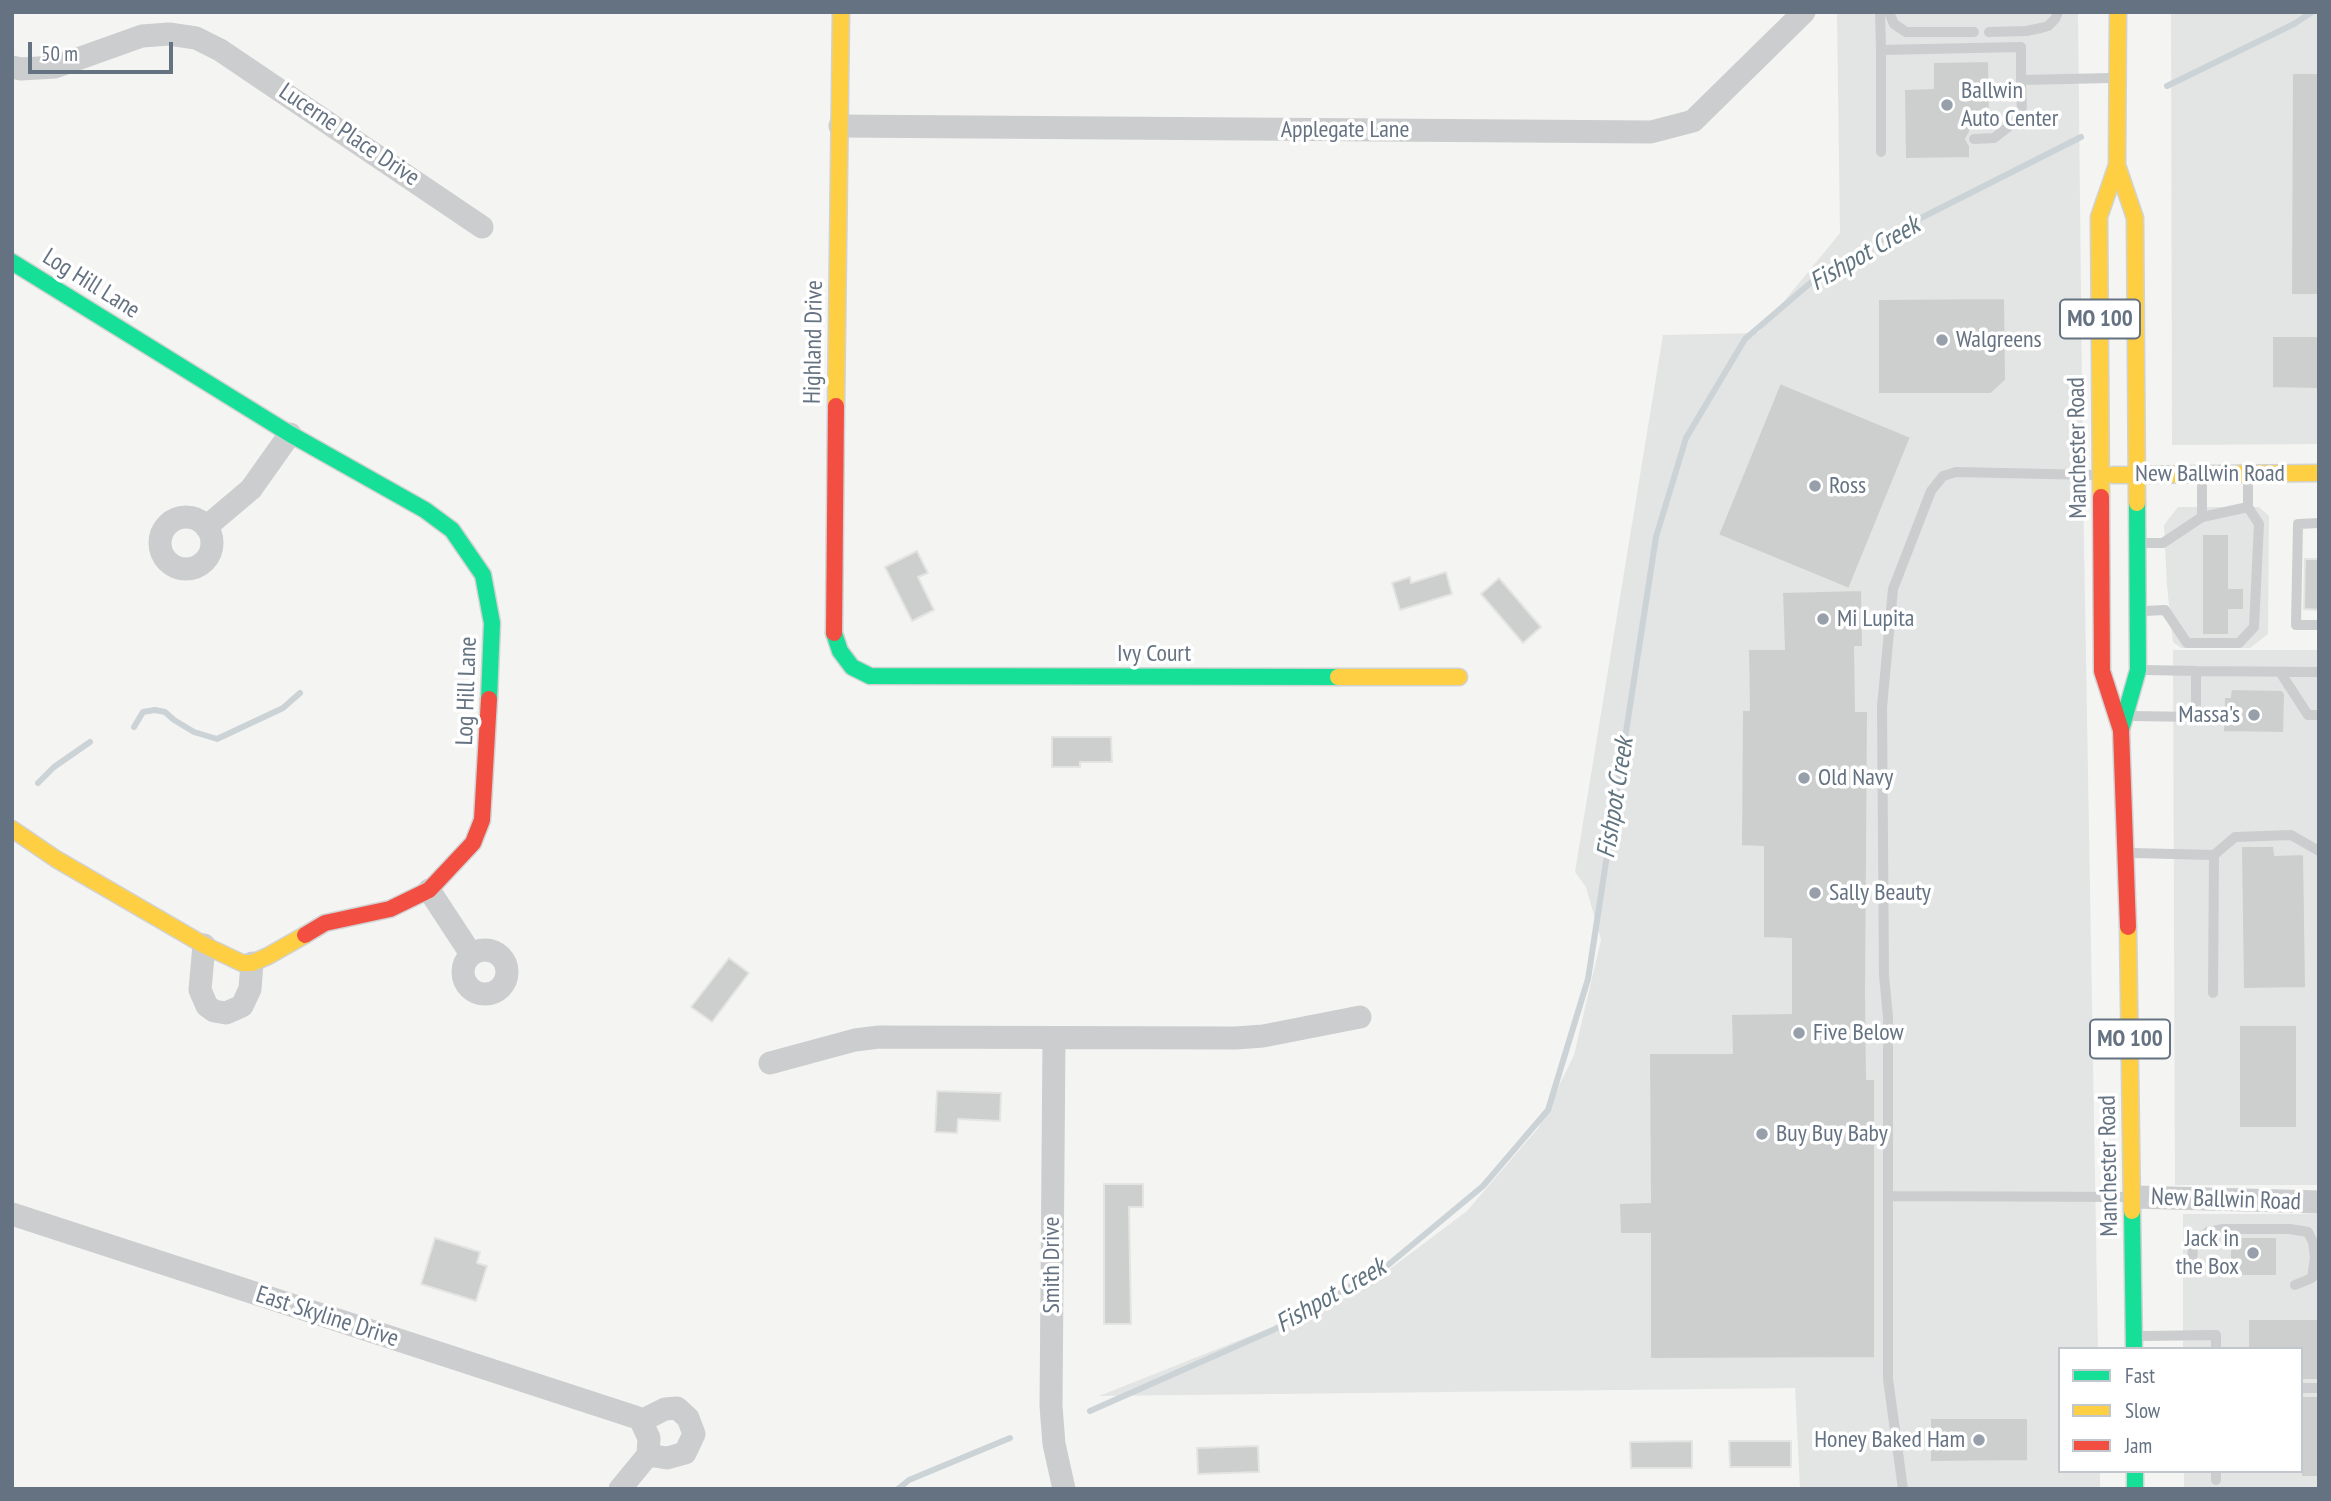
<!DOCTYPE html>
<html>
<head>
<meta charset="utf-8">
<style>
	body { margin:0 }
	#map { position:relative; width:2331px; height:1501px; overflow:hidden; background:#f4f4f3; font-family:"PT Sans Narrow",sans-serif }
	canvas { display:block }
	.frame { position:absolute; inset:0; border:14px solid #657282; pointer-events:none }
	.legend { position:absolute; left:2058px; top:1347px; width:245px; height:126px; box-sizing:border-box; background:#fff; border:2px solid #c1c7cd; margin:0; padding:9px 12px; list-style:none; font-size:21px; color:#657282 }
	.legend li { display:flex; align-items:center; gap:14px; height:35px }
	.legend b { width:35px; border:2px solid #c1c7cd }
	.scale { position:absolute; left:28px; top:42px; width:145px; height:32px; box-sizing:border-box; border:4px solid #657282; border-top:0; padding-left:9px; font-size:21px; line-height:24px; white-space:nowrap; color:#657282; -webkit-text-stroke:5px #fff; paint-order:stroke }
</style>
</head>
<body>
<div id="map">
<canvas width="2331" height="1501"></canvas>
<div class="frame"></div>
<ul class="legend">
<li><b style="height:9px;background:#16e098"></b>Fast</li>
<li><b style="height:9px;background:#ffcf43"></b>Slow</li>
<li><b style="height:9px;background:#f24e42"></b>Jam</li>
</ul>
<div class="scale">50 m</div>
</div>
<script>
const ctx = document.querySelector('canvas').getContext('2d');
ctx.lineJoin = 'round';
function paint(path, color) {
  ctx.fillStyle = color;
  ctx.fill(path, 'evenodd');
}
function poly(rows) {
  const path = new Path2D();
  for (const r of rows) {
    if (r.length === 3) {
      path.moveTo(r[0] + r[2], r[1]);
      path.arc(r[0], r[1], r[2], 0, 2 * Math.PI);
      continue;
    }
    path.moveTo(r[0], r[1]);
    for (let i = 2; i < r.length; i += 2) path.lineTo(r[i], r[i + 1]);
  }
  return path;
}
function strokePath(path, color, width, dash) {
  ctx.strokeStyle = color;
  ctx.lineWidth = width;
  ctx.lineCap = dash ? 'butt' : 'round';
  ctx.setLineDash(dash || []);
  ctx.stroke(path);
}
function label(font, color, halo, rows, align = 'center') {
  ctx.font = font + ' "PT Sans Narrow",sans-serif';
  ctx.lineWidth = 7;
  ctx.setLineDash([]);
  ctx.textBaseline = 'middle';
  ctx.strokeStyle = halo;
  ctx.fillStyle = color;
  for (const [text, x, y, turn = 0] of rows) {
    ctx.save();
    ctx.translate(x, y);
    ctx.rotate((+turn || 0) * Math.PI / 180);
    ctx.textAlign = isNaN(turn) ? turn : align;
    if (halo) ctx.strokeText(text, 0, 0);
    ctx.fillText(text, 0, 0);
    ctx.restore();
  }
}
const built = poly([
	[1837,12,2078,12,2083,485,2098,1349,2060,1349,2060,1471,2100,1471,2100,1489,1800,1489,1795,1388,1099,1396,1358,1293,1467,1211,1539,1127,1574,1055,1601,940,1586,887,1575,872,1663,335,1758,333,1840,233],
	[2171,12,2319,12,2319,444,2172,445],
	[2178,507,2259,507,2269,516,2268,634,2250,648,2181,648,2173,642,2167,586,2164,525],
	[2173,650,2319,650,2319,1185,2175,1185],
	[2183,1214,2319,1214,2319,1489,2184,1489,2184,1471,2301,1471,2301,1349,2183,1349]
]);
const stream = poly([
	[2167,86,2294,24,2312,12],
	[134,727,143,712,155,710,165,712,174,720,194,732,217,739,283,708,300,693],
	[38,783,54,767,90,742],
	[1090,1411,1273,1330,1388,1265,1483,1186,1548,1110,1588,979,1656,537,1686,438,1745,339,1822,273,1921,218,2081,137],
	[898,1489,909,1480,1010,1438]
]);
const building = poly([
	[1989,61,1990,122,1970,122,1970,132,1966,139,1970,146,1970,158,1905,159,1904,89,1933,88,1933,62,1989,61],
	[2292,73,2319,73,2319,295,2291,295,2292,73],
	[2005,298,2006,380,1991,394,1878,394,1878,299,2005,298],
	[2272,336,2319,336,2319,389,2272,388,2272,336],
	[1780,383,1911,437,1849,589,1718,535,1780,383],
	[2202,534,2229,534,2229,588,2244,588,2244,610,2229,610,2229,635,2202,635,2202,534],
	[917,551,928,573,918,577,934,610,912,621,885,567,917,551],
	[2305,559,2319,559,2319,610,2304,609,2305,559],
	[1446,572,1452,594,1400,610,1392,583,1410,577,1411,583,1446,572],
	[1499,578,1541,627,1523,643,1481,594,1499,578],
	[1862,590,1863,647,1855,647,1856,711,1868,711,1866,993,1867,1079,1875,1079,1875,1358,1650,1359,1650,1234,1620,1234,1619,1203,1650,1202,1649,1053,1732,1053,1731,1014,1791,1013,1791,939,1763,938,1763,847,1741,846,1742,710,1749,710,1748,649,1784,649,1782,592,1862,590],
	[2231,689,2282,690,2285,694,2284,733,2223,732,2224,697,2230,697,2231,689],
	[1052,737,1111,737,1112,762,1080,762,1080,767,1052,767,1052,737],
	[2241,846,2274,846,2275,855,2304,854,2306,988,2243,989,2241,846],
	[729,958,749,973,712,1022,691,1007,729,958],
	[2239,1025,2297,1025,2297,1128,2239,1128,2239,1025],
	[937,1091,1001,1093,1000,1121,958,1119,957,1133,935,1132,937,1091],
	[1104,1184,1143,1184,1143,1207,1129,1207,1131,1324,1104,1324,1104,1184],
	[2230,1237,2277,1237,2277,1276,2230,1276,2230,1237],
	[435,1238,480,1252,477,1263,487,1266,476,1301,421,1284,435,1238],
	[2248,1319,2319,1319,2319,1380,2301,1380,2301,1349,2248,1349,2248,1319],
	[2301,1396,2319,1396,2319,1477,2301,1477,2301,1396],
	[1930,1418,2028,1418,2028,1461,1930,1462,1930,1418],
	[1692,1441,1692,1468,1631,1468,1630,1442,1692,1441],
	[1729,1441,1791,1441,1791,1467,1730,1467,1729,1441],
	[1258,1446,1259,1472,1198,1474,1197,1448,1258,1446]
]);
const lane = poly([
	[1880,12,1881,50],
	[1889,12,1894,24,1906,32,1974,32],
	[1989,32,2026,31,2041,28,2048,26,2055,19,2058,12],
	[1974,139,1994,138,2022,116,2021,80],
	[1881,152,1881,50,2021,47,2021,80,2111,78],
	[2202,517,2248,507],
	[2319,523,2298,524,2296,625,2319,625],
	[2143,543,2163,543,2202,517,2202,478],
	[2144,611,2165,610,2187,643,2239,643,2254,627,2259,524,2248,507,2248,476],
	[2196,671,2319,672],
	[2280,672,2308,715,2319,715],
	[2131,716,2196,717,2196,671,2145,670],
	[2132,853,2214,855,2213,993],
	[2214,855,2235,837,2291,835,2319,851],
	[1888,1196,2127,1197],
	[2192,1262,2193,1247,2208,1232,2223,1229,2290,1229,2308,1232,2313,1242,2315,1258,2312,1278,2295,1285],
	[2142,1336,2216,1335,2216,1349],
	[2301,1388,2319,1388],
	[2216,1471,2216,1480],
	[1903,1489,1888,1379,1888,1017,1884,975,1882,707,1893,589,1931,491,1943,476,1956,472,2093,475]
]);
const street = poly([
	[12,67,21,69,55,67,142,36,169,34,196,38,220,50,482,227],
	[840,126,1651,132,1693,121,1804,12],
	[186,543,26],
	[206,527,251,489,290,434],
	[429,890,471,954],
	[204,945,200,990,207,1006,214,1011,226,1013,242,1006,250,989,252,963],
	[485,972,22],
	[1054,1039,1051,1406,1054,1444,1064,1489],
	[770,1063,855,1040,879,1037,1236,1038,1263,1036,1360,1017],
	[2133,1197,2319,1202],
	[12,1214,638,1418,641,1421],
	[641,1421,665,1409,677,1408,688,1418,694,1434,685,1453,667,1458,648,1455],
	[620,1489,648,1455,649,1438,641,1421]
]);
const fast = poly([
	[12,262,290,434,425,510,452,530,483,575,492,623,489,699],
	[834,633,840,651,852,667,870,676,1338,677],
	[2121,730,2138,670,2137,503],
	[2132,1211,2134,1349],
	[2135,1471,2135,1489]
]);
const slow = poly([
	[2117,165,2135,218,2137,503],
	[836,406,841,12],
	[2113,475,2319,473],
	[2101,497,2099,217,2117,165,2118,12],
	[1338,677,1459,677],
	[12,829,56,859,204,945,242,963,252,963,268,956,305,935],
	[2128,927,2132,1211]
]);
const jam = poly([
	[2101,497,2102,671,2121,730,2128,927],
	[834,633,836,406],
	[305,935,325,923,390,909,429,890,473,843,482,820,489,699]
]);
const markers = [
	[1947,105,7,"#97a0aa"],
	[1942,340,7,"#97a0aa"],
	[1815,486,7,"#97a0aa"],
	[1823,619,7,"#97a0aa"],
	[2254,715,7,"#97a0aa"],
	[1804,778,7,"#97a0aa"],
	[1815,893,7,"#97a0aa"],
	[1799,1033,7,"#97a0aa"],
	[1762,1134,7,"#97a0aa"],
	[2253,1253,7,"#97a0aa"],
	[1979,1440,7,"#97a0aa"]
];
const shields = [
	[2100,319,80],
	[2130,1039,80]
];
const shieldNames = [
	["MO 100",2100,319],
	["MO 100",2130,1039]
];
const poiNames = [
	["Ballwin",1961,91],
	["Auto Center",1961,119],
	["Walgreens",1956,340],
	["Ross",1829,486],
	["Mi Lupita",1837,619],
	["Massa's",2240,715,"right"],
	["Old Navy",1818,778],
	["Sally Beauty",1829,893],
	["Five Below",1813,1033],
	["Buy Buy Baby",1776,1134],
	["Jack in",2239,1239,"right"],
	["the Box",2239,1267,"right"],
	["Honey Baked Ham",1965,1440,"right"]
];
const streetNames = [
	["Applegate Lane",1345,130],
	["Lucerne Place Drive",349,135,34],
	["Log Hill Lane",91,284,32],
	["Highland Drive",814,342,-89],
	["Manchester Road",2078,448,-91],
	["New Ballwin Road",2210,474],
	["Ivy Court",1154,654],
	["Log Hill Lane",467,691,-88],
	["Manchester Road",2109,1166,-91],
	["New Ballwin Road",2226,1200,2],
	["Smith Drive",1052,1265,-90],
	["East Skyline Drive",327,1317,18]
];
const waterNames = [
	["Fishpot Creek",1865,254,-30],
	["Fishpot Creek",1616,798,-81],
	["Fishpot Creek",1331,1296,-30]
];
paint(built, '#e3e4e4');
strokePath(stream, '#ccd3d6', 6);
paint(building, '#cdcfcf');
strokePath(building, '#e4e4e2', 2);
strokePath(fast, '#d1d2d2', 19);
strokePath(slow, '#d1d2d2', 19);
strokePath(jam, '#d1d2d2', 19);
strokePath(lane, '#cccdce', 10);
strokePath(street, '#cccdce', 23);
strokePath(fast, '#16e098', 16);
strokePath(slow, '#ffcf43', 16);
strokePath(jam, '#f24e42', 16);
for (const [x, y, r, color] of markers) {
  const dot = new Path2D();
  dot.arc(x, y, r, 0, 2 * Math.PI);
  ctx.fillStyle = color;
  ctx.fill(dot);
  strokePath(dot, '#fff', 2.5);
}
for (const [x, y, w] of shields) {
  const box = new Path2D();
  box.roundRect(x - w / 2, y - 19.5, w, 39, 5);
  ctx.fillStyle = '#fff';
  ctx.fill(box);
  strokePath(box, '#657282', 2);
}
label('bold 23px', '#657282', null, shieldNames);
label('24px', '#657282', '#fff', poiNames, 'left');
label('24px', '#657282', '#fff', streetNames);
label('italic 26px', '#60747f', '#fff', waterNames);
</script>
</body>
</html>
